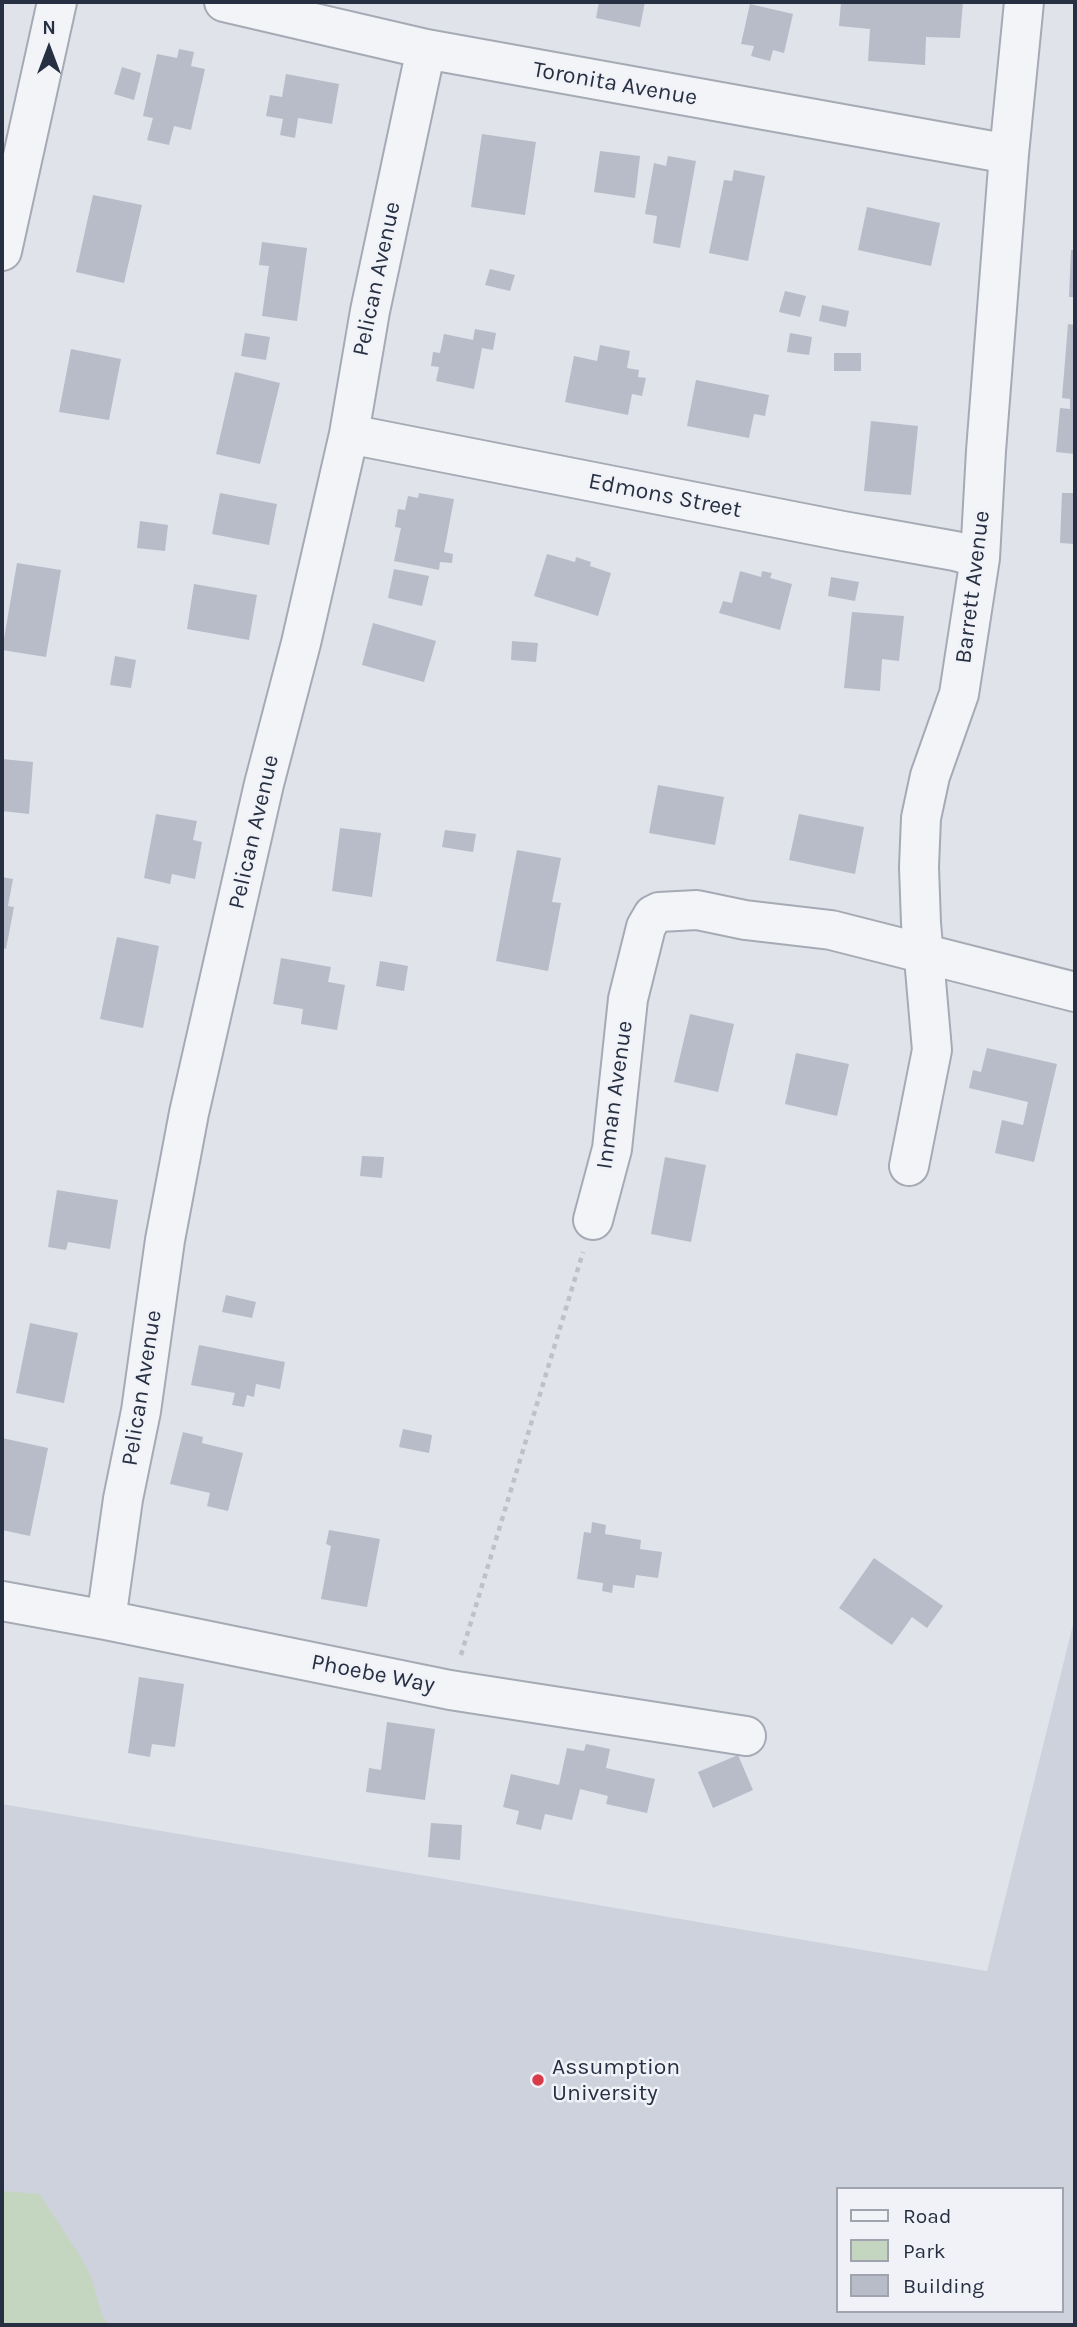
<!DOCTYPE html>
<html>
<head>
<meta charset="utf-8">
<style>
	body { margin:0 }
	#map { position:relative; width:1077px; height:2327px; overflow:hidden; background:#e0e3ea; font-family:Karla,sans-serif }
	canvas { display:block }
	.frame { position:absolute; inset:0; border:4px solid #273043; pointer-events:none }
	.legend { position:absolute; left:836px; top:2187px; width:228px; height:126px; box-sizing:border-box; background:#f0f2f7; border:2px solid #a0a4af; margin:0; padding:9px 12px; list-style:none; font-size:21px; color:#273043 }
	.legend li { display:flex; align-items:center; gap:14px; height:35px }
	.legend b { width:35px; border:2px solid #a0a4af }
	.north { position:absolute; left:14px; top:14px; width:70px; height:70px; -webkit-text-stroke:5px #f0f2f7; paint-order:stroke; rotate:0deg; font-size:19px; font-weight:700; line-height:28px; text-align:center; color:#273043 }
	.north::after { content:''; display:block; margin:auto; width:24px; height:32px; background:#273043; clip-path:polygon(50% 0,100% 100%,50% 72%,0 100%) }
</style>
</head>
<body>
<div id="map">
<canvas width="1077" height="2327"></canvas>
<div class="frame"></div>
<ul class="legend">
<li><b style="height:9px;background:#f3f4f8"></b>Road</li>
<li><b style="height:19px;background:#c4d5c0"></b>Park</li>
<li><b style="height:19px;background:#b7bcc8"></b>Building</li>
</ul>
<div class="north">N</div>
</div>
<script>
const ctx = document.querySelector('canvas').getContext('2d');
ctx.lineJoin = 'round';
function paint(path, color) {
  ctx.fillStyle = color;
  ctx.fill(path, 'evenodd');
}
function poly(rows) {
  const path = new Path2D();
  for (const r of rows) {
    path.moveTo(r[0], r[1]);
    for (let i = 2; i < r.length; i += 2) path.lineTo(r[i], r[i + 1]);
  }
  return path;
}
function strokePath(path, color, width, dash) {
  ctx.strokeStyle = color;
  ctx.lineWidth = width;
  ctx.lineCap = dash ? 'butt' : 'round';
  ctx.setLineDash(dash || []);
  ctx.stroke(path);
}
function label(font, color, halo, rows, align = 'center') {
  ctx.font = font + ' Karla,sans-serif';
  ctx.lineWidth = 5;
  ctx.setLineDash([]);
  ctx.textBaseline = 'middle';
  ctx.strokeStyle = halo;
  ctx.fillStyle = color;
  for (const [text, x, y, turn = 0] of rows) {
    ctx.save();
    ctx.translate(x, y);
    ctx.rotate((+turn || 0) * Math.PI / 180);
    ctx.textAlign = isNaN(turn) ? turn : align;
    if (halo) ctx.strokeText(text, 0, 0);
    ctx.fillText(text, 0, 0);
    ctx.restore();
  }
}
const built = poly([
	[1075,1617,1075,2325,2,2325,2,1804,987,1971],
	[837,2189,1061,2189,1061,2311,837,2311]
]);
const green = poly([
	[3,2191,39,2194,82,2259,92,2280,102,2316,109,2325,2,2325]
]);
const building = poly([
	[599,2,645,2,640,27,596,18],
	[841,2,963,2,960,38,926,37,925,65,868,61,870,29,839,26],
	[750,4,793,14,784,53,773,50,770,61,751,56,754,46,741,44],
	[179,49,194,52,191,66,205,69,191,130,174,126,169,145,147,140,153,118,143,116,157,54,177,58],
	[122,67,141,73,134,100,114,94],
	[286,74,339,84,332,124,298,118,295,138,280,135,283,119,266,116,270,95,282,97],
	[482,134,536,142,525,215,471,207],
	[600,151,640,156,635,198,594,192],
	[668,156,696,161,680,248,653,243,657,216,645,214,654,163,666,166],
	[734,170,765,176,748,261,709,253,724,180,732,181],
	[93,195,142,205,124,283,76,272],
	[867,207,940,223,931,266,858,250],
	[262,242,307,248,297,321,262,316,269,266,259,265],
	[1071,250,1075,250,1075,297,1069,297],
	[490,269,515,275,510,291,485,285],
	[785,291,806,296,800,317,779,312],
	[822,305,849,311,846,327,819,321],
	[1068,324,1075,325,1075,454,1056,452,1060,408,1070,409,1070,399,1062,398],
	[475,329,496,333,493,350,482,348,474,389,436,381,439,367,431,366,433,352,440,353,444,334,473,340],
	[245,333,270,337,266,360,241,356],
	[790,333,812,337,809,355,787,352],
	[600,345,630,351,627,368,639,370,638,377,646,378,642,396,632,394,628,415,565,402,574,356,597,361],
	[71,349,121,359,109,420,59,412],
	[834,353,861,353,861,371,834,371],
	[235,372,280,383,260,464,216,454],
	[696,380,769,395,765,416,754,414,749,438,687,426],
	[871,421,918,426,911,495,864,491],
	[220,493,277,504,269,545,212,534],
	[419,493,454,499,444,552,453,554,452,563,440,562,439,570,394,561,401,528,395,527,398,509,405,510,408,496,418,498],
	[1062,493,1075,493,1075,544,1060,543],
	[140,521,168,525,165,551,137,548],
	[547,554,575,562,576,557,591,562,590,566,611,573,598,616,534,596],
	[17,563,61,570,46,657,2,650],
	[394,569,429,576,422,606,388,598],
	[740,571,761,577,762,571,772,573,770,578,792,584,780,630,719,613,723,601,732,603],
	[831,577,859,582,855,601,828,596],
	[194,584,257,595,249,640,187,629],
	[852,612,904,616,899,661,882,659,880,691,844,688],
	[373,623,436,641,424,682,362,665],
	[512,641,538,643,536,662,511,660],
	[115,656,136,660,131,688,110,685],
	[2,759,33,762,29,814,2,811],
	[658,785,724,797,715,845,649,833],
	[156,814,197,821,193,840,202,842,195,879,172,874,170,884,144,878],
	[799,814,864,827,855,874,789,860],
	[340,828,381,833,372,897,332,891],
	[445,830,476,834,473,852,442,847],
	[517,850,561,858,552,902,561,903,548,971,496,961],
	[2,877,13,879,8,906,14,907,6,949,2,948],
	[117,937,159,946,143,1028,100,1019],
	[281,958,331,967,328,982,345,985,337,1030,301,1024,303,1009,273,1004],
	[380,961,408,966,404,991,376,986],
	[690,1014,734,1024,718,1092,674,1082],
	[987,1048,1057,1064,1034,1162,995,1153,1002,1120,1023,1125,1028,1102,969,1088,973,1070,981,1072],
	[796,1053,849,1064,837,1116,785,1104],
	[362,1156,384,1157,382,1178,360,1176],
	[665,1157,706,1165,691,1242,651,1234],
	[57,1190,118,1200,110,1249,68,1242,66,1250,48,1247],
	[226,1295,256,1302,252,1318,222,1312],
	[30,1323,78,1333,64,1403,16,1393],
	[199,1345,285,1362,280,1389,256,1384,254,1397,247,1395,244,1407,232,1405,235,1393,191,1385],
	[403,1429,432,1435,429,1453,399,1447],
	[183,1432,203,1437,202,1443,243,1453,228,1511,207,1506,210,1493,170,1484],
	[2,1438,48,1448,30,1536,2,1530],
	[592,1522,606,1525,605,1534,641,1540,640,1549,662,1552,658,1578,636,1575,634,1588,613,1585,612,1593,602,1591,603,1583,577,1579,584,1532,591,1533],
	[329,1530,380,1539,367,1607,321,1599,331,1546,326,1544],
	[874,1558,943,1606,927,1628,912,1617,892,1645,839,1608],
	[139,1677,184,1684,175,1747,152,1744,150,1757,128,1753],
	[387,1722,435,1729,425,1800,366,1792,369,1768,381,1770],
	[586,1744,610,1749,606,1768,655,1779,647,1813,606,1804,608,1796,580,1789,572,1820,545,1814,541,1830,516,1824,519,1811,503,1807,511,1774,559,1785,567,1748,584,1751],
	[738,1755,753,1790,713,1808,698,1772],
	[431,1823,462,1825,460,1860,428,1857]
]);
const path = poly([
	[461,1655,583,1252]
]);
const minor = poly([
	[224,2,426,49,1009,154],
	[2,251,57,2],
	[349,434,843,531,955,551,980,558],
	[909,1166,932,1050,921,923,919,867,921,818,930,776,959,694,980,558,986,451,1009,154,1024,2],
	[593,1220,612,1149,628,999,646,927,653,915,659,912,697,910,745,920,831,930,1075,992],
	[2,1601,106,1620,450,1690,746,1736],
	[106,1620,123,1499,141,1411,165,1240,189,1113,264,784,301,643,349,434,370,311,426,49]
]);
const markers = [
	[538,2080,7,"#da3a4a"]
];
const streetNames = [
	["Toronita Avenue",615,84,10],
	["Pelican Avenue",377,279,-78],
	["Edmons Street",665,496,11],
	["Barrett Avenue",973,587,-83],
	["Pelican Avenue",254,832,-77],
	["Inman Avenue",615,1095,-82],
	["Pelican Avenue",142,1388,-81],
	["Phoebe Way",373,1674,11]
];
const poiNames = [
	["Assumption",552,2067],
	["University",552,2093]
];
paint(built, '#ced2dc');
paint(green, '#c4d5c0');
paint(building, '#b7bcc8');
strokePath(minor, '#a5aab5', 42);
strokePath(path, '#bec1c9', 4.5, [5, 5]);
strokePath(minor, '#f3f4f8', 38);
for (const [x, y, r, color] of markers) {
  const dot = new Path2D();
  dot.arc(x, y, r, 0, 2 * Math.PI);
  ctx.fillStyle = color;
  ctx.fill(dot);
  strokePath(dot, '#f0f2f7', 2.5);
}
label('23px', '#273043', '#f0f2f7', streetNames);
label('23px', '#273043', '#f0f2f7', poiNames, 'left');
</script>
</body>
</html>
